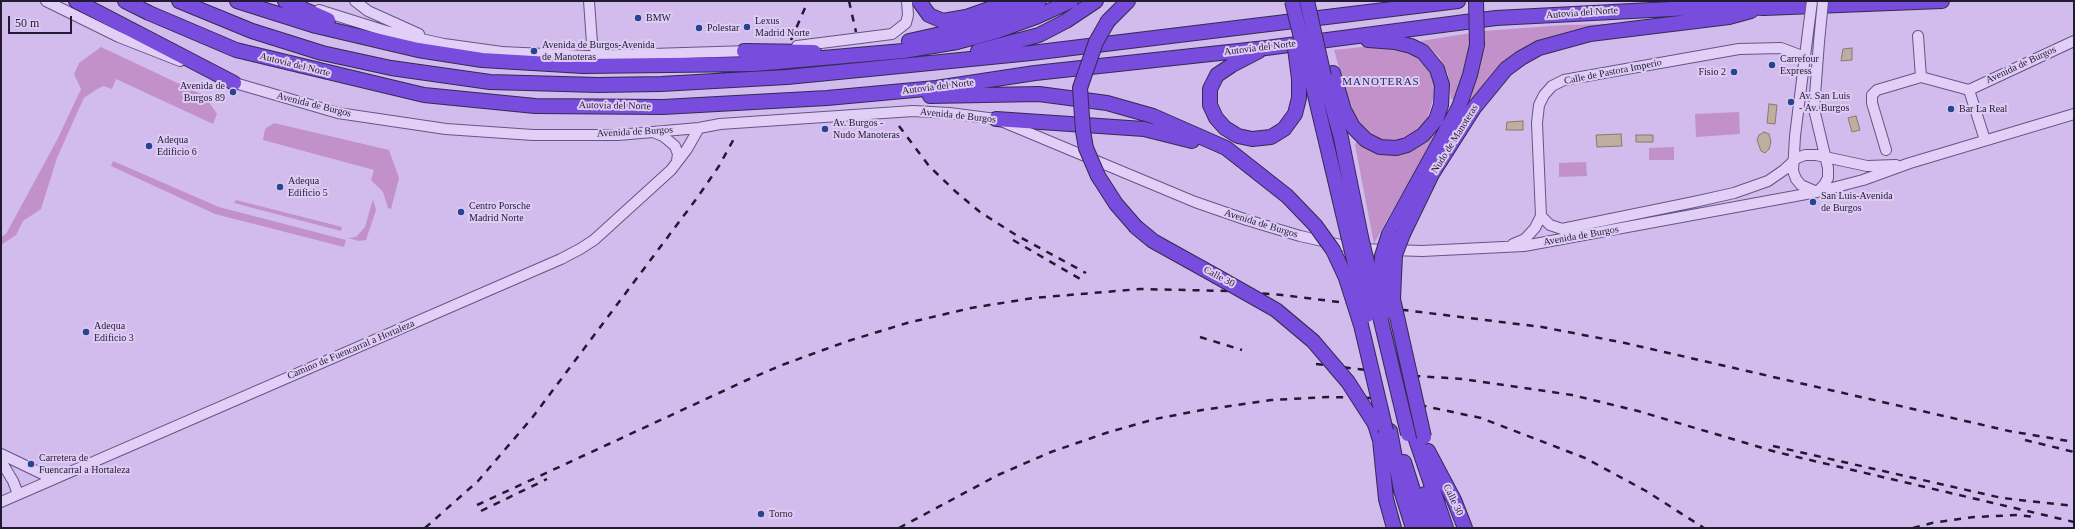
<!DOCTYPE html>
<html>
<head>
<meta charset="utf-8">
<style>
	body { margin:0 }
	#map { position:relative; width:2075px; height:529px; overflow:hidden; background:#d2bced; font-family:Georgia,serif }
	canvas { display:block }
	.frame { position:absolute; inset:0; border:2px solid #201b33; pointer-events:none }
	.scale { position:absolute; left:8px; top:16px; width:64px; height:18px; box-sizing:border-box; border:2px solid #201b33; border-top:0; padding-left:5px; font-size:12px; line-height:14px; white-space:nowrap; color:#201b33; -webkit-text-stroke:3px #deccf4; paint-order:stroke }
</style>
</head>
<body>
<div id="map">
<canvas width="2075" height="529"></canvas>
<div class="frame"></div>
<div class="scale">50 m</div>
</div>
<script>
const ctx = document.querySelector('canvas').getContext('2d');
ctx.lineJoin = 'round';
function paint(path, color) {
  ctx.fillStyle = color;
  ctx.fill(path, 'evenodd');
}
function poly(rows) {
  const path = new Path2D();
  for (const r of rows) {
    path.moveTo(r[0], r[1]);
    for (let i = 2; i < r.length; i += 2) path.lineTo(r[i], r[i + 1]);
  }
  return path;
}
function strokePath(path, color, width, dash) {
  ctx.strokeStyle = color;
  ctx.lineWidth = width;
  ctx.lineCap = dash ? 'butt' : 'round';
  ctx.setLineDash(dash || []);
  ctx.stroke(path);
}
function label(font, color, halo, rows, align = 'center') {
  ctx.font = font + ' Georgia,serif';
  ctx.lineWidth = 4;
  ctx.setLineDash([]);
  ctx.textBaseline = 'middle';
  ctx.strokeStyle = halo;
  ctx.fillStyle = color;
  for (const [text, x, y, turn = 0] of rows) {
    ctx.save();
    ctx.translate(x, y);
    ctx.rotate((+turn || 0) * Math.PI / 180);
    ctx.textAlign = isNaN(turn) ? turn : align;
    if (halo) ctx.strokeText(text, 0, 0);
    ctx.fillText(text, 0, 0);
    ctx.restore();
  }
}
const green = poly([
	[1609,24,1575,30,1547,39,1505,62,1487,80,1464,114,1483,31,1564,25],
	[1471,33,1467,62,1457,99,1451,99,1448,74,1440,58,1429,47,1421,43,1421,41],
	[101,47,205,96,217,114,213,124,116,79,112,89,103,86,94,91,84,98,77,113,57,158,41,209,23,221,16,235,1,245,1,237,6,234,57,140,81,89,74,74,79,63],
	[1362,47,1398,49,1418,58,1427,67,1434,80,1434,96,1427,120,1414,133,1399,140,1385,142,1372,135,1360,125,1348,99,1334,50],
	[1739,112,1740,134,1696,137,1695,114],
	[274,123,389,150,399,178,391,209,388,208,383,192,371,180,374,170,263,140,265,129],
	[1444,124,1388,218,1374,244,1355,145,1356,142,1375,152,1384,154,1433,132],
	[1674,147,1674,160,1649,160,1649,148],
	[113,161,219,207,346,240,344,247,215,214,111,166],
	[1586,162,1587,176,1559,177,1559,163],
	[373,199,376,210,366,240,359,241,348,238,356,237,365,227],
	[236,200,342,227,341,231,234,203]
]);
const water = poly([
	[1852,48,1852,60,1841,61,1843,49,1852,48],
	[1769,104,1777,105,1775,124,1767,123,1769,104],
	[1856,116,1860,130,1852,132,1848,118,1856,116],
	[1523,121,1523,130,1506,130,1507,122,1523,121],
	[1764,132,1769,134,1771,142,1769,149,1765,153,1761,151,1757,140,1759,135,1764,132],
	[1621,134,1622,146,1597,147,1596,135,1621,134],
	[1636,135,1653,135,1653,142,1636,142,1636,135]
]);
const minor = poly([
	[46,1,119,37,180,61],
	[355,1,368,11,419,34,420,37],
	[589,1,592,43,596,50,607,54],
	[319,10,389,32,444,44,502,52,587,56,749,51],
	[1918,36,1921,77],
	[1807,40,1795,136,1793,171,1796,179,1801,185,1817,192],
	[797,46,892,34,906,23,908,15,907,1],
	[228,81,338,113,446,129,533,135,618,135,699,128,720,124,913,111,949,113,996,119,1195,202,1247,220,1300,236,1359,249,1422,251,1524,246,1817,192,1863,180,1910,163,2074,114],
	[1969,90,1985,140],
	[653,132,663,136,675,146,678,154,677,161],
	[1886,150,1872,103,1872,95,1877,90,1921,77,1969,90,2074,41],
	[1817,192,1824,185,1828,178,1828,168,1814,109,1819,42],
	[1541,216,1550,225,1562,229,1694,202,1734,193,1768,181,1784,170,1797,158,1805,155,1816,155,1867,166,1896,165],
	[1513,244,1525,239,1535,228,1541,216,1537,123,1539,105,1544,95,1552,86,1564,80,1739,49,1781,48,1805,57],
	[1,454,53,479],
	[1,461,13,481,18,494],
	[1,502,561,259,580,249,594,240,671,170,687,149,699,128]
]);
const highway = poly([
	[76,1,234,83],
	[125,1,149,13,236,50,424,95,535,106,663,107,827,98,936,88,1035,73,1266,48,1496,18,1729,6,1764,8,1942,1],
	[179,1,252,31,322,53,391,68,490,82,598,85,661,84,787,77,900,66,1031,53,1458,1],
	[237,1,316,26,418,50,482,60,583,66,754,64,903,51,957,42,997,31,1036,17,1071,1],
	[285,1,328,20],
	[919,1,929,15,943,21,966,17,1012,1],
	[1108,21,1128,1],
	[909,41,963,29,998,18,1039,1],
	[744,51,814,52],
	[978,51,1039,35,1066,21,1096,1],
	[1259,51,1232,65,1217,75,1210,89,1210,105,1216,118,1225,128,1238,136,1252,139,1271,137,1284,129,1295,114,1299,98,1299,79],
	[1333,73,1344,110,1353,127,1366,140,1380,147,1396,148,1407,145,1423,135,1436,120,1441,105,1442,85,1437,69,1423,52,1411,46,1395,42,1368,40],
	[1324,76,1341,138,1361,237],
	[1311,78,1348,235],
	[930,96,1039,94,1107,103,1153,116,1226,148,1287,196,1315,225],
	[996,119,1144,129,1192,141],
	[1136,227,1153,241,1216,276],
	[1389,234,1459,107,1470,75,1477,45],
	[1403,234,1432,174,1474,108,1506,69,1521,58,1539,48,1590,34,1729,17,1751,11],
	[1409,419,1446,528],
	[1375,424,1380,440,1386,499,1394,528],
	[1390,431,1401,490,1413,528],
	[1428,451,1454,500,1465,528],
	[1404,462,1425,528],
	[1425,494,1435,528]
]);
const rail = poly([
	[849,1,856,32],
	[791,40,808,1],
	[899,126,929,166,955,191,980,212,1016,235,1086,273],
	[1013,240,1082,280],
	[1200,337,1242,350],
	[1316,364,1416,376,1463,379,1572,395,1638,411,1776,452,2074,522],
	[2025,440,2074,452],
	[1773,446,2002,498,2074,506],
	[477,505,747,380,782,365,848,341,907,323,971,308,1033,298,1140,289,1229,291,1282,295,1542,327,1625,343,2009,431,2074,442],
	[481,511,547,479],
	[425,528,478,481,532,418,697,198,719,166,736,135],
	[899,528,998,475,1051,452,1106,433,1155,419,1202,410,1271,400,1329,397,1375,398,1405,402,1481,418,1585,458,1646,491,1704,528],
	[1913,528,1932,523,1974,517,2017,515,2036,517]
]);
const minorBridge = poly([
	[1807,40,1812,1],
	[1819,42,1823,1]
]);
const highwayBridge = poly([
	[1292,1,1311,78],
	[1307,1,1324,76],
	[1476,1,1477,45],
	[1108,21,1096,42,1080,88,1083,131,1086,148,1098,176,1116,204,1136,227],
	[1295,48,1299,79],
	[1315,225,1333,250,1346,278,1361,325,1386,431],
	[1403,234,1395,255,1393,299,1424,437],
	[1348,235,1367,315],
	[1361,237,1408,434],
	[1216,276,1276,310,1313,341,1348,382,1375,424],
	[1387,311,1381,272,1382,256,1389,234]
]);
const markers = [
	[638,18,4,"#274392"],
	[747,27,4,"#274392"],
	[699,28,4,"#274392"],
	[534,51,4,"#274392"],
	[1772,65,4,"#274392"],
	[1734,72,4,"#274392"],
	[233,92,4,"#274392"],
	[1791,102,4,"#274392"],
	[1951,109,4,"#274392"],
	[825,129,4,"#274392"],
	[149,146,4,"#274392"],
	[280,187,4,"#274392"],
	[1813,202,4,"#274392"],
	[461,212,4,"#274392"],
	[86,332,4,"#274392"],
	[31,464,4,"#274392"],
	[761,514,4,"#274392"]
];
const streetNames = [
	["Autovía del Norte",1582,13,-4],
	["Autovía del Norte",1260,48,-7],
	["Autovía del Norte",295,65,14],
	["Avenida de Burgos",2021,65,-25],
	["Calle de Pastora Imperio",1613,72,-11],
	["Autovía del Norte",938,87,-7],
	["Avenida de Burgos",314,105,14],
	["Autovía del Norte",615,106,1],
	["Avenida de Burgos",958,116,6],
	["Avenida de Burgos",635,132,-3],
	["Nudo de Manoteras",1455,139,-58],
	["Avenida de Burgos",1261,224,17],
	["Avenida de Burgos",1581,236,-10],
	["Calle 30",1219,277,28],
	["Camino de Fuencarral a Hortaleza",351,350,-23],
	["Calle 30",1453,500,64]
];
const poiNames = [
	["BMW",646,18],
	["Lexus",755,21],
	["Madrid Norte",755,33],
	["Polestar",707,28],
	["Avenida de Burgos-Avenida",542,45],
	["de Manoteras",542,57],
	["Carrefour",1780,59],
	["Express",1780,71],
	["Fisio 2",1726,72,"right"],
	["Avenida de",225,86,"right"],
	["Burgos 89",225,98,"right"],
	["Av. San Luis",1799,96],
	["- Av. Burgos",1799,108],
	["Bar La Real",1959,109],
	["Av. Burgos -",833,123],
	["Nudo Manoteras",833,135],
	["Adequa",157,140],
	["Edificio 6",157,152],
	["Adequa",288,181],
	["Edificio 5",288,193],
	["San Luis-Avenida",1821,196],
	["de Burgos",1821,208],
	["Centro Porsche",469,206],
	["Madrid Norte",469,218],
	["Adequa",94,326],
	["Edificio 3",94,338],
	["Carretera de",39,458],
	["Fuencarral a Hortaleza",39,470],
	["Torno",769,514]
];
const neighbourhoodNames = [
	["MANOTERAS",1381,82]
];
paint(green, '#c291ca');
paint(water, '#beada0');
strokePath(water, '#8b7968', 1);
strokePath(minor, '#635684', 12);
strokePath(highway, '#332b51', 16);
strokePath(minor, '#e1cff8', 10);
strokePath(highway, '#784cdd', 14);
strokePath(rail, '#201b33', 2.5, [7, 7]);
strokePath(minorBridge, '#635684', 12, []);
strokePath(highwayBridge, '#332b51', 16, []);
strokePath(minorBridge, '#e1cff8', 10);
strokePath(highwayBridge, '#784cdd', 14);
for (const [x, y, r, color] of markers) {
  const dot = new Path2D();
  dot.arc(x, y, r, 0, 2 * Math.PI);
  ctx.fillStyle = color;
  ctx.fill(dot);
  strokePath(dot, '#deccf4', 1.5);
}
label('10px', '#201b33', '#deccf4', streetNames);
label('10px', '#201b33', '#deccf4', poiNames, 'left');
ctx.letterSpacing = '1px';
label('11px', '#1b1e5f', '#deccf4', neighbourhoodNames);
ctx.letterSpacing = '0px';
</script>
</body>
</html>
